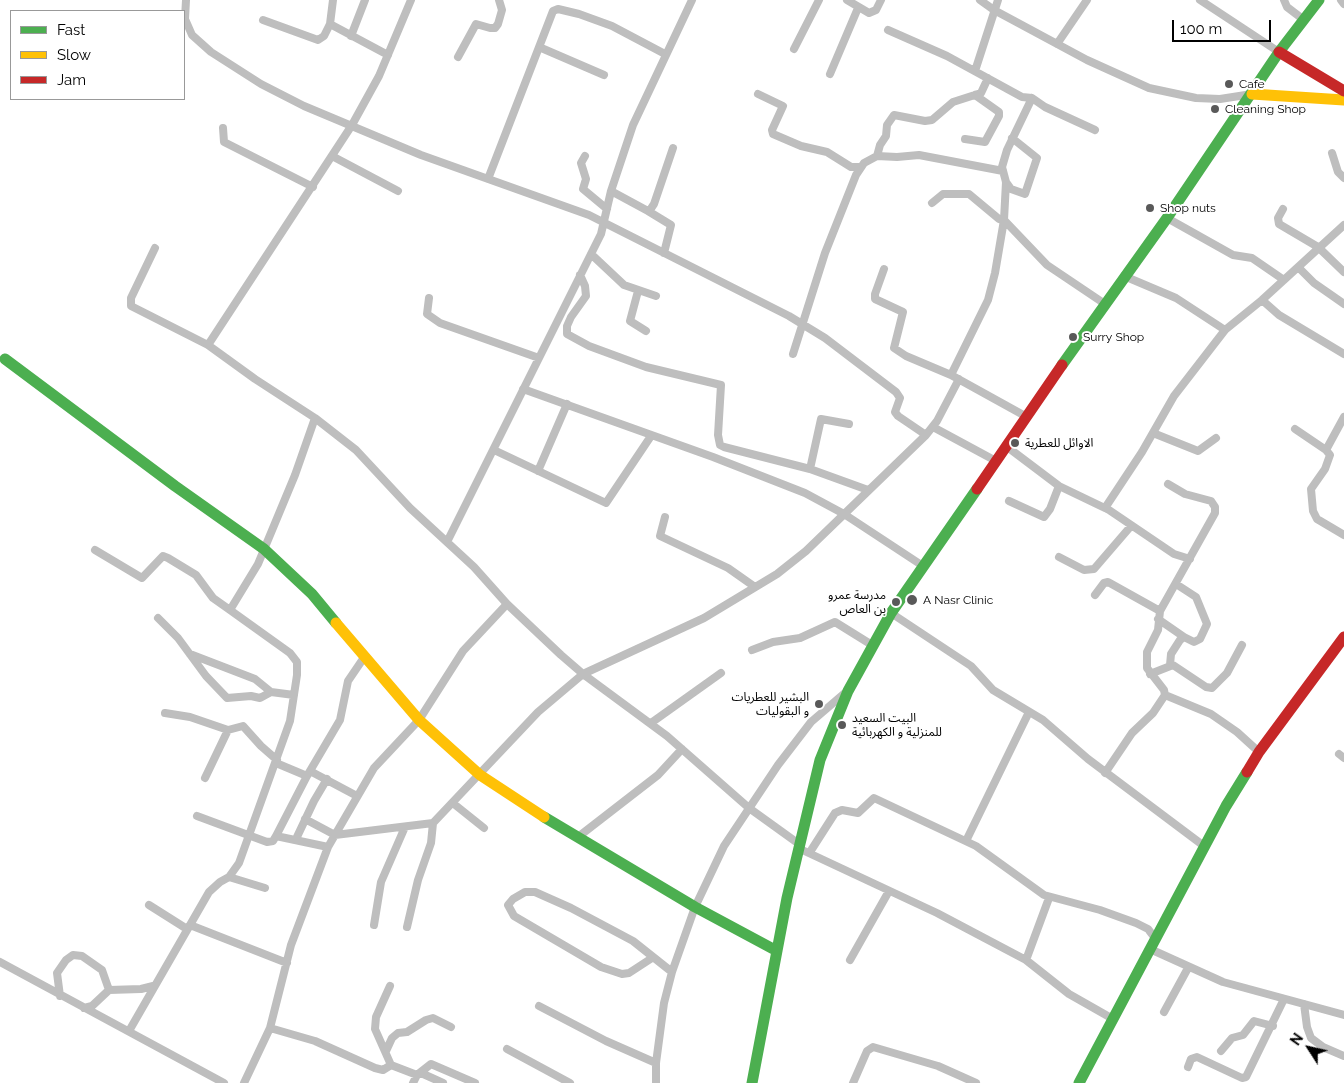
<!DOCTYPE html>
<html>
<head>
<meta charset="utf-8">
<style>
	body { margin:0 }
	#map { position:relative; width:1344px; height:1083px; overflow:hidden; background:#fff; font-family:Raleway,sans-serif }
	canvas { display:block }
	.legend { position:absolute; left:10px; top:10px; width:175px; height:90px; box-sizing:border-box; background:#fff; border:1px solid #999; margin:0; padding:6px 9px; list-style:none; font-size:15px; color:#000 }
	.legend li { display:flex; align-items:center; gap:10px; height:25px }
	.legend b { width:25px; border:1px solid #999 }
	.north { position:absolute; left:1284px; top:1023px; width:50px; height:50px; -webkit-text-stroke:4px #fff; paint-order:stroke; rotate:305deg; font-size:14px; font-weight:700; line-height:20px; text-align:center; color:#000 }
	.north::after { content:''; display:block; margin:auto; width:18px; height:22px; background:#000; clip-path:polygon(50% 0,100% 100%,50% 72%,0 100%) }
	.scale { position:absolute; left:1172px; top:20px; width:99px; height:22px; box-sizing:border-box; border:2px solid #000; border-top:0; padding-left:6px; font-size:15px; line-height:18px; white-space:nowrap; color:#000; -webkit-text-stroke:4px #fff; paint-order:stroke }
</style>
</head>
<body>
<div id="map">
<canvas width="1344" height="1083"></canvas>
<ul class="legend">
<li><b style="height:6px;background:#4caf50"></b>Fast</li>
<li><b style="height:6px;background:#ffc107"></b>Slow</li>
<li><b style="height:6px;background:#c62828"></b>Jam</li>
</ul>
<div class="north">N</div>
<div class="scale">100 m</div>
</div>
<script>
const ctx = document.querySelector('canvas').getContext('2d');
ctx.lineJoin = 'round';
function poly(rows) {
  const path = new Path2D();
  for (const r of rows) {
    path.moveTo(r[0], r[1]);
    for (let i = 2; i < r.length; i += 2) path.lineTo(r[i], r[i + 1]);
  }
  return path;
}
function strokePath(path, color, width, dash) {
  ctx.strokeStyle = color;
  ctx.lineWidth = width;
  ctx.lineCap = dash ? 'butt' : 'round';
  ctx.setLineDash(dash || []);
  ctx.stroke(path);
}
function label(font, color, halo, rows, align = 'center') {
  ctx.font = font + ' Raleway,"Noto Sans Arabic",sans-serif';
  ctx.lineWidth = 4;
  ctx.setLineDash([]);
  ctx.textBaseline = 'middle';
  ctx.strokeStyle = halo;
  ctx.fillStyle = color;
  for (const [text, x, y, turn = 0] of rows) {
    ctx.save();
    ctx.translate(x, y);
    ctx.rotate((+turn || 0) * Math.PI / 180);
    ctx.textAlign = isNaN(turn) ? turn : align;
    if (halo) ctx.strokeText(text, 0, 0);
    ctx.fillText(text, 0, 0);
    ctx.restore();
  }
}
const street = poly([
	[186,0,185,19,192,35,211,52,261,84,304,106,421,155,589,215,789,316,825,338,896,392,900,398,895,412,898,416,926,435],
	[847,0,869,13,876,10,881,0],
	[980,0,994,10,1087,60,1149,88,1196,98,1220,99,1252,94],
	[1200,0,1279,52],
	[1284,0,1287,7,1304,20],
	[1341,0,1344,4],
	[263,20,318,40,324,36,330,24,333,0],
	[330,24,388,55],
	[888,30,947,56,1022,97,1032,98,1045,107,1095,130],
	[351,36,365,0],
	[1057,44,1087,0],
	[539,47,604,75],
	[794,49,819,0],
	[458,57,476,24,490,28,495,28,498,24,502,10,499,0],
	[975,71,998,0],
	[830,74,858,8],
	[758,94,783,106,772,130,773,134,801,146,827,152,851,167,861,167],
	[1032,98,1007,150,1002,167,1006,182,1004,220,1047,265,1105,304],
	[223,128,224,142,313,187],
	[965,139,985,142,999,116,999,112,975,95],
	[1332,153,1338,172,1344,178],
	[332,156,398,191],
	[585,156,581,163,586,179,583,189,607,209],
	[877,156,880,145,886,136,887,125,894,115,925,121,932,120,953,102,981,93,988,78],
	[488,179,553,11,558,9,579,14,612,26,665,54],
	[1006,182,1011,189,1025,194,1037,158,1012,138],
	[611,191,648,211,650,210,654,204,673,148],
	[932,203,943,194,969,194,999,219,1004,220,995,273,988,300,951,375],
	[1283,209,1278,218,1279,224,1318,247,1344,272],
	[648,211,671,225,664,253],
	[1167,218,1233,255,1252,258,1284,280],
	[155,248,131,298,131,306,208,345,255,379,315,418,356,450,410,508,474,567,507,604,561,655,583,674,667,736,749,808,799,844],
	[591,254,624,285,656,296],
	[1299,268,1314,283,1344,304],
	[884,269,875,294,875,299,903,312,894,348,906,356,951,375,1027,417],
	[580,275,585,286,586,296,571,317,567,326,567,334,589,346,646,367,721,385,718,435,720,445,724,447,810,469,868,490],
	[1124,276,1176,298,1225,330],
	[638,291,630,321,646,331],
	[429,298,427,314,440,323,539,358],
	[1262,300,1279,315,1344,354],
	[208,345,352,125,379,76,411,0],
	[793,354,825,253,856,175,864,163,877,156,897,157,919,155,1003,171],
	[523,389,713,457,805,493,844,514,923,566],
	[933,427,996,461],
	[1295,429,1326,450,1330,455,1325,469,1311,489,1313,511,1317,519,1344,535],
	[1153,433,1198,451,1216,438],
	[1006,446,1059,486,1109,510,1174,554,1190,559],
	[494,450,606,503,651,436],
	[1326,450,1344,417],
	[810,469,821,419,849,424],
	[538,471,567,404],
	[1009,501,1044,517,1050,509,1059,486],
	[1105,508,1142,452,1174,396,1225,330,1262,300,1344,225],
	[665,517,660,536,728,568,755,587],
	[447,542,601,234,611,191,633,125,692,0],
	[95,550,142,578,163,556,168,558,196,575,213,598,230,610],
	[1059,557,1084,570,1094,569,1131,526],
	[1095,595,1104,583,1108,582,1160,611],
	[891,613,971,666,993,690,1043,720,1088,759,1204,846],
	[158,618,178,638,206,676,227,698,251,696,260,698,271,692],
	[1158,619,1184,637],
	[752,650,773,642,800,638,835,622,872,645],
	[190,654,255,679,271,692,294,695],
	[1170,665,1171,654,1180,640,1184,637,1194,642,1200,639,1207,624,1196,597,1176,584],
	[1150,674,1173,665,1206,687,1212,688,1227,673,1242,645],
	[1165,695,1211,714,1237,732,1259,752],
	[165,713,190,717,228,730,243,726,261,746,277,760],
	[651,723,721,673],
	[1339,754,1344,758],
	[276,763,307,776],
	[310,771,357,796],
	[1105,773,1132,733,1153,713,1165,695,1164,690,1147,668,1147,652,1158,630,1160,611,1215,513,1215,507,1211,501,1185,494,1168,484],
	[205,778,228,730],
	[454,804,484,828],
	[197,816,267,842,273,841,276,836,328,847],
	[305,819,335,835,433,823,538,712,583,674,704,618,777,574,806,551,926,435,937,421,959,379],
	[276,836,307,776,340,720,348,681,365,656],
	[578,837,658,775,682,749],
	[296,839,314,801,327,779],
	[966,841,1029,712],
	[798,848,937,913,1026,960,1069,994,1113,1019],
	[810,852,835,813,842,810,858,813,874,798,976,846,1044,895,1100,910,1136,923,1148,929,1155,938],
	[229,877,265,888],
	[149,905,187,929],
	[190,925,287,963],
	[374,925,381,882,405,827],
	[407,927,418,880,431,843,433,823],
	[1150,949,1223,982,1344,1015],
	[652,958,629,973,622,974,601,967,514,916,508,905,513,899,525,892,535,892,571,908,633,941,672,972],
	[850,960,889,891],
	[1026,960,1049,898],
	[0,962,224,1083],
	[390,986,376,1017,375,1029,391,1065],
	[60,996,57,973,66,960,73,955,82,956,102,970,109,990,141,989,153,986],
	[1304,1004,1307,1027,1311,1038,1323,1047,1344,1056],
	[539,1006,606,1041,656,1063],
	[84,1008,92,1006,109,990],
	[1164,1012,1188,968],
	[270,1028,315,1041,375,1068,383,1070,391,1065,417,1075],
	[129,1031,209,892,220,882,229,877,239,863,290,721,297,675,297,662,290,653,230,610,258,564,295,475,315,418],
	[507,1049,570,1083],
	[386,1051,392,1038,398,1033,407,1032,426,1020,433,1018,451,1027],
	[1221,1051,1232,1038,1243,1035,1254,1021,1273,1026],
	[1188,1067,1191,1059,1197,1057,1242,1078,1246,1077,1284,999],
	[421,1073,443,1083],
	[244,1083,270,1028,291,945,328,847,374,768,419,720,463,651,507,604],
	[413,1083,417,1075,431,1064,475,1083],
	[656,1083,656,1063,664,1003,672,972,695,907,724,846,778,765,811,722,846,692],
	[853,1083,867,1051,873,1047,938,1066,976,1083]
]);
const fast = poly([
	[5,359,175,486,264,549,312,594,336,623],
	[1062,365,1167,218,1279,52,1319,0],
	[544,817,695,907,777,951],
	[752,1083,787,898,820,760,848,691,891,613,977,489],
	[1079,1083,1226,806,1247,772]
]);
const slow = poly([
	[1252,94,1344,100],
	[336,623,419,720,480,775,544,817]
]);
const jam = poly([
	[1279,52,1344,91],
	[977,489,1062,365],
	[1247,772,1259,752,1344,637]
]);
const markers = [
	[1229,84,5,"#595959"],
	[1215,109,5,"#595959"],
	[1150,208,5,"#595959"],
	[1073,337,5,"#595959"],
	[1015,443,5,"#595959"],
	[912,600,6,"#595959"],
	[896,602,5,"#595959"],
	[819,704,5,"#595959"],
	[842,725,5,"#595959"]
];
const poiNames = [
	["Cafe",1239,84],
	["Cleaning Shop",1225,109],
	["Shop nuts",1160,208],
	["Surry Shop",1083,337],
	["الاوائل للعطرية",1025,443],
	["مدرسة عمرو",886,595,"right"],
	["بن العاص",886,609,"right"],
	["A Nasr Clinic",923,600],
	["البشير للعطريات",809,697,"right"],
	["و البقوليات",809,711,"right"],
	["البيت السعيد",852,718],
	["للمنزلية و الكهربائية",852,732]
];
strokePath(street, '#bebebe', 8);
strokePath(fast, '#4caf50', 11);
strokePath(slow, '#ffc107', 11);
strokePath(jam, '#c62828', 11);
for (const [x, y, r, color] of markers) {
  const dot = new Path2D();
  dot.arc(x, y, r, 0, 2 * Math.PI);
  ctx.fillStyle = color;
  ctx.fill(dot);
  strokePath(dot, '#fff', 2);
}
label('12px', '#000', '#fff', poiNames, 'left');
</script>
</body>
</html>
